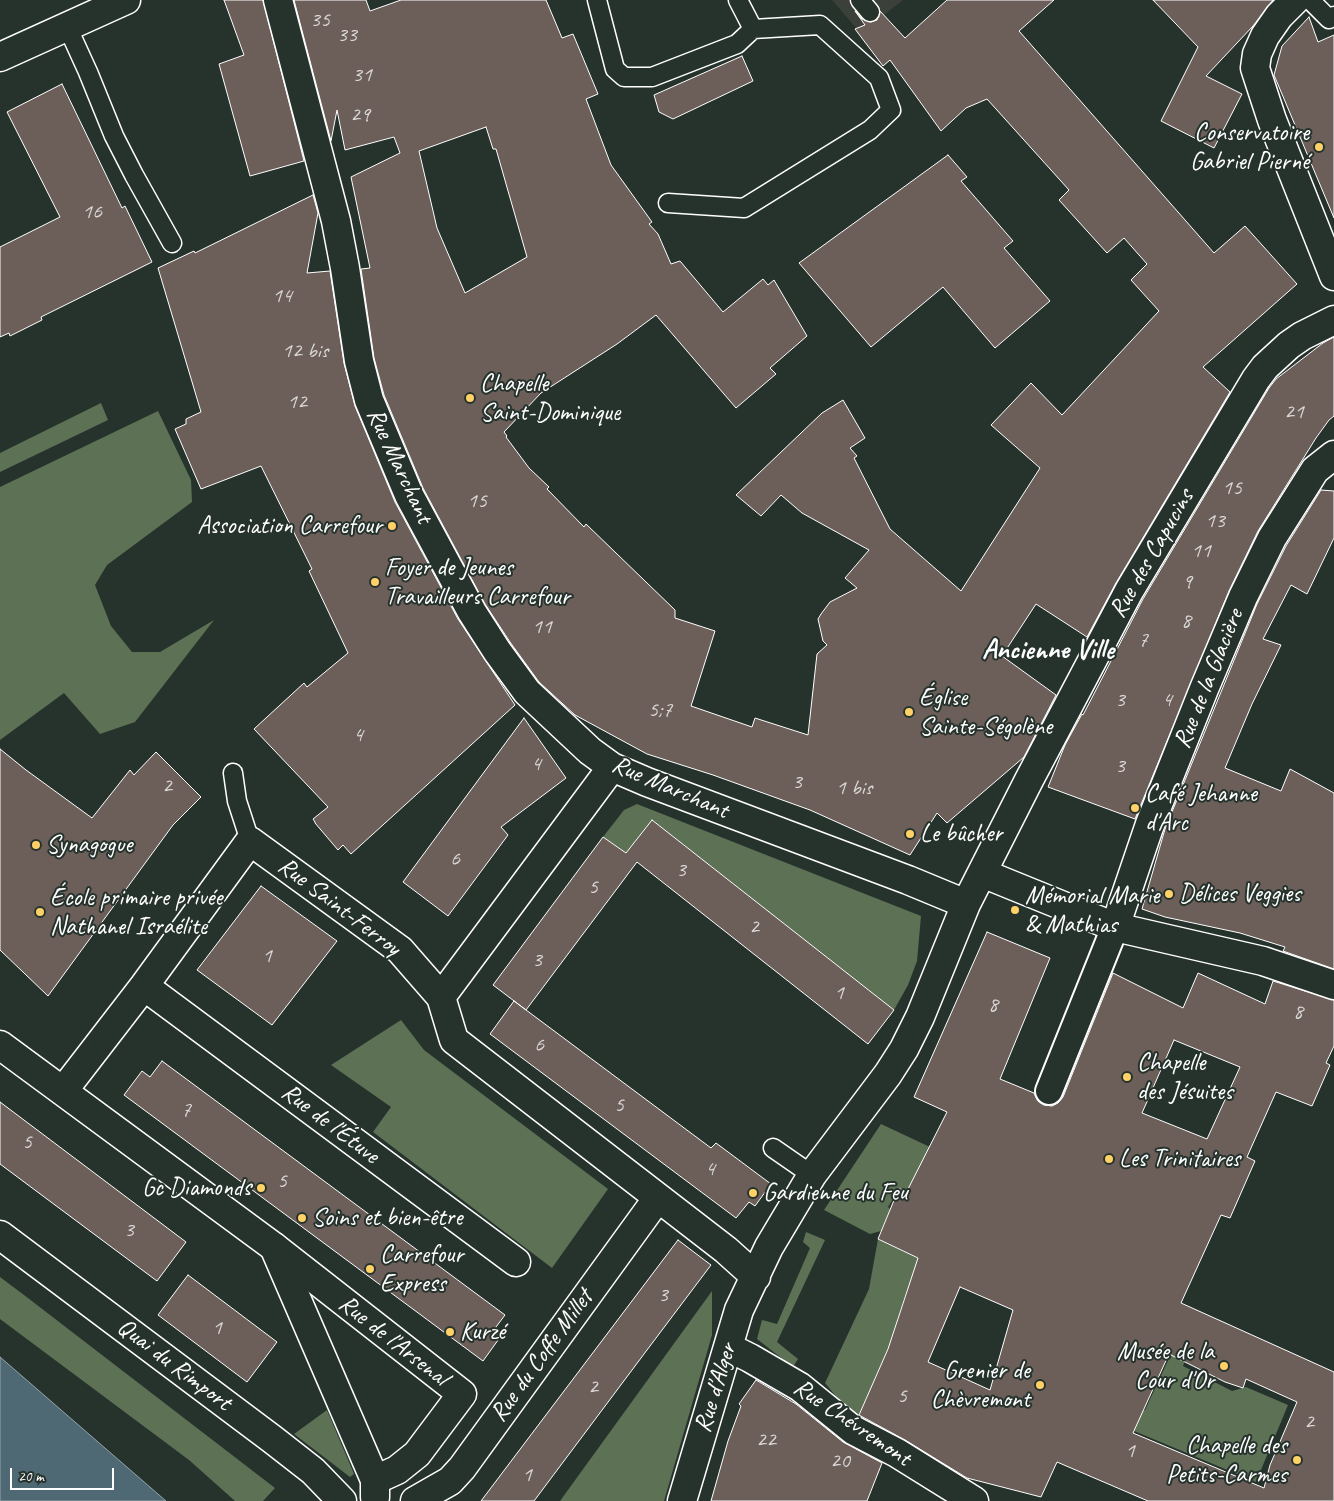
<!DOCTYPE html>
<html>
<head>
<meta charset="utf-8">
<style>
	body { margin:0 }
	#map { position:relative; width:1334px; height:1501px; overflow:hidden; background:#26332d; font-family:Caveat,sans-serif }
	canvas { display:block }
	.scale { position:absolute; left:10px; top:1468px; width:104px; height:22px; box-sizing:border-box; border:2px solid #fff; border-top:0; padding-left:6px; font-size:15px; line-height:18px; white-space:nowrap; color:#fff; -webkit-text-stroke:4px #26332d; paint-order:stroke }
</style>
</head>
<body>
<div id="map">
<canvas width="1334" height="1501"></canvas>
<div class="scale">20 m</div>
</div>
<script>
const ctx = document.querySelector('canvas').getContext('2d');
ctx.lineJoin = 'round';
function paint(path, color) {
  ctx.fillStyle = color;
  ctx.fill(path, 'evenodd');
}
function poly(rows) {
  const path = new Path2D();
  for (const r of rows) {
    path.moveTo(r[0], r[1]);
    for (let i = 2; i < r.length; i += 2) path.lineTo(r[i], r[i + 1]);
  }
  return path;
}
function strokePath(path, color, width, dash) {
  ctx.strokeStyle = color;
  ctx.lineWidth = width;
  ctx.lineCap = dash ? 'butt' : 'round';
  ctx.setLineDash(dash || []);
  ctx.stroke(path);
}
function label(font, color, halo, rows, align = 'center') {
  ctx.font = font + ' Caveat,sans-serif';
  ctx.lineWidth = 4;
  ctx.setLineDash([]);
  ctx.textBaseline = 'middle';
  ctx.strokeStyle = halo;
  ctx.fillStyle = color;
  for (const [text, x, y, turn = 0] of rows) {
    ctx.save();
    ctx.translate(x, y);
    ctx.rotate((+turn || 0) * Math.PI / 180);
    ctx.textAlign = isNaN(turn) ? turn : align;
    if (halo) ctx.strokeText(text, 0, 0);
    ctx.fillText(text, 0, 0);
    ctx.restore();
  }
}
const built = poly([
	[832,0,903,0,884,15,857,29]
]);
const green = poly([
	[101,403,108,420,0,472,0,453],
	[158,411,191,480,192,502,107,565,95,585,111,626,132,652,160,652,214,620,135,722,100,734,64,693,0,740,0,487],
	[637,804,921,916,917,961,908,985,894,1010,652,820,626,853,603,837,624,810],
	[401,1020,424,1050,608,1189,552,1268,373,1132,391,1107,331,1065],
	[881,1124,930,1147,906,1193,899,1189,888,1207,890,1209,881,1231,870,1234,824,1210],
	[806,1232,825,1240,777,1342,798,1359,793,1367,757,1339,762,1320,777,1324,810,1248,803,1242],
	[878,1239,923,1261,907,1290,888,1349,856,1421,825,1383,869,1289],
	[0,1277,24,1295,275,1488,263,1501,235,1501,189,1460,0,1319],
	[712,1291,712,1335,664,1501,560,1501],
	[1172,1352,1186,1358,1183,1366,1232,1391,1246,1387,1288,1405,1256,1482,1127,1428,1127,1413,1145,1410],
	[327,1410,354,1474,350,1477,294,1434]
]);
const water = poly([
	[0,1357,166,1501,0,1501,0,1357]
]);
const building = poly([
	[224,0,263,0,304,161,250,176,219,64,244,55,224,0],
	[294,0,366,0,370,11,401,0,546,0,562,38,573,34,598,94,586,99,611,165,652,222,649,224,658,234,671,264,680,261,723,312,763,279,768,285,774,280,807,336,770,368,776,374,736,408,656,315,617,344,541,393,504,432,507,436,506,437,529,468,549,487,547,489,584,527,586,524,675,610,675,618,715,631,691,706,752,727,755,718,808,735,817,654,827,645,823,641,818,619,821,614,830,602,857,588,845,578,869,550,802,513,781,495,761,516,736,495,822,413,843,400,865,438,850,448,857,456,854,458,890,529,961,591,1040,468,991,425,1031,383,1062,415,1159,311,1131,280,1147,264,1124,238,1107,253,1059,200,1069,190,987,99,966,108,941,131,890,60,883,66,855,29,865,25,855,11,862,19,871,22,877,20,880,11,905,38,947,0,1054,0,1019,31,1214,253,1245,226,1297,284,1203,367,1230,392,1116,583,1087,637,1036,604,1002,656,1056,695,1024,757,947,823,937,813,910,855,810,810,713,775,647,754,575,715,539,682,510,642,485,604,423,488,384,395,374,358,361,269,370,268,351,177,400,153,394,137,345,150,337,110,331,141,294,0],
	[486,127,493,149,496,149,527,257,465,293,437,228,419,151,486,127],
	[1153,0,1273,0,1253,26,1206,76,1242,94,1214,148,1161,121,1198,47,1153,0],
	[1309,17,1318,42,1334,35,1334,218,1274,75,1282,46,1309,17],
	[742,56,753,81,673,119,659,112,654,95,742,56],
	[62,84,122,208,125,206,152,262,41,317,42,320,10,336,9,333,0,337,0,247,60,217,7,112,62,84],
	[948,155,967,177,961,181,1013,241,1004,248,1050,301,995,348,943,287,871,347,799,263,948,155],
	[313,195,318,213,307,273,330,271,344,363,355,406,395,502,458,619,515,705,351,854,343,845,338,850,315,823,315,822,313,819,328,807,254,729,304,683,307,687,348,653,309,571,312,569,261,466,201,489,175,429,186,424,186,419,201,412,158,268,194,251,195,253,313,195],
	[1334,337,1334,416,1329,420,1316,438,1258,531,1229,591,1135,819,1048,787,1065,745,1082,714,1083,715,1143,599,1269,388,1276,379,1323,343,1334,337],
	[1321,490,1334,491,1334,538,1307,594,1291,585,1263,639,1281,645,1252,704,1225,768,1281,791,1290,769,1334,793,1334,969,1283,951,1285,947,1240,933,1165,917,1142,909,1165,829,1257,604,1286,546,1321,490],
	[524,718,566,778,501,827,508,835,448,916,403,882,524,718],
	[0,749,26,770,92,818,130,770,134,775,156,752,201,797,173,825,48,996,0,950,0,749],
	[652,820,894,1010,868,1044,637,862,526,1010,493,985,603,837,626,853,652,820],
	[261,886,337,941,272,1025,197,970,261,886],
	[987,932,1050,958,1000,1079,1034,1093,1038,1101,1044,1105,1052,1106,1058,1103,1063,1097,1113,973,1183,1008,1198,973,1265,1004,1273,981,1334,1000,1334,1046,1326,1063,1330,1065,1312,1106,1276,1092,1247,1157,1255,1161,1230,1218,1221,1215,1181,1303,1334,1372,1334,1501,1148,1501,1057,1462,1041,1497,967,1478,905,1440,859,1415,888,1349,918,1258,878,1239,899,1188,906,1193,947,1112,914,1097,987,932],
	[1174,1040,1240,1067,1207,1139,1142,1113,1174,1040],
	[960,1287,1013,1310,990,1390,928,1362,960,1287],
	[1169,1354,1225,1382,1243,1388,1246,1379,1297,1402,1270,1465,1264,1488,1133,1433,1169,1354],
	[514,1001,711,1148,716,1143,771,1184,755,1206,749,1202,736,1218,490,1034,514,1001],
	[162,1061,505,1315,493,1331,501,1336,483,1361,124,1095,142,1071,150,1077,162,1061],
	[0,1102,186,1242,157,1281,0,1164,0,1102],
	[678,1240,711,1265,647,1350,534,1501,481,1501,678,1240],
	[188,1275,277,1342,247,1382,158,1315,188,1275],
	[756,1380,796,1404,843,1442,882,1463,867,1501,711,1501,728,1441,741,1406,739,1404,756,1380]
]);
const service = poly([
	[597,0,615,69,624,77,652,77,737,44,753,29,820,25,879,78,891,110,870,130,744,208,668,203],
	[738,0,753,29],
	[860,0,870,12],
	[1310,0,1329,19,1334,16],
	[67,26,88,72,114,136,134,175,172,243],
	[233,773,237,801,250,841],
	[773,1148,812,1175]
]);
const pedestrian = poly([
	[1049,1091,1115,927]
]);
const minor = poly([
	[278,0,336,221,345,268,359,361,369,400,409,495,472,612,497,651,527,692,590,751,612,767,647,782,908,880,966,904],
	[1295,0,1279,16,1265,36,1257,54,1255,68,1272,120,1334,276],
	[982,873,1115,927,1263,961,1334,985],
	[1115,927,1150,824,1204,689,1243,597,1272,538,1315,470,1334,455],
	[144,986,516,1262],
	[441,997,612,767],
	[63,1091,144,986,250,841,400,950,441,997,454,1040,726,1250,756,1277],
	[0,1235,272,1439,313,1471,342,1501],
	[274,1247,462,1394,417,1454,397,1470,375,1480],
	[728,1347,750,1358,800,1387,853,1430,897,1453,974,1501],
	[415,1501,450,1481,462,1468,657,1199],
	[682,1501,739,1310,769,1247,812,1175,888,1074,904,1049,920,1017,966,904,1029,780,1129,591,1256,379,1265,367,1289,345,1302,336,1334,320]
]);
const tertiary = poly([
	[0,1045,274,1247,375,1480,375,1497]
]);
const primary = poly([
	[0,57,126,0]
]);
const markers = [
	[1319,147,5,"#ffd166"],
	[470,398,5,"#ffd166"],
	[392,526,5,"#ffd166"],
	[375,582,5,"#ffd166"],
	[909,712,5,"#ffd166"],
	[1135,808,5,"#ffd166"],
	[910,834,5,"#ffd166"],
	[36,845,5,"#ffd166"],
	[1169,894,5,"#ffd166"],
	[1015,910,5,"#ffd166"],
	[40,912,5,"#ffd166"],
	[1127,1077,5,"#ffd166"],
	[1109,1159,5,"#ffd166"],
	[261,1188,5,"#ffd166"],
	[753,1193,5,"#ffd166"],
	[302,1218,5,"#ffd166"],
	[370,1269,5,"#ffd166"],
	[450,1332,5,"#ffd166"],
	[1224,1366,5,"#ffd166"],
	[1040,1385,5,"#ffd166"],
	[1297,1460,5,"#ffd166"]
];
const numberNames = [
	["35",320,20],
	["33",347,35],
	["31",362,75],
	["29",360,115],
	["16",92,212],
	["14",282,296],
	["12 bis",305,351],
	["12",297,402],
	["21",1294,412],
	["15",1232,488],
	["15",477,501],
	["13",1215,521],
	["11",1201,551],
	["9",1187,582],
	["8",1186,621],
	["11",542,627],
	["7",1143,640],
	["3",1120,700],
	["4",1167,700],
	["5;7",660,710],
	["4",358,735],
	["4",536,764],
	["3",1120,766],
	["3",797,782],
	["2",167,786],
	["1 bis",854,788],
	["6",455,859],
	["3",681,870],
	["5",593,887],
	["2",754,927],
	["1",267,956],
	["3",537,960],
	["1",839,993],
	["8",993,1005],
	["8",1298,1012],
	["6",539,1045],
	["5",619,1105],
	["7",186,1110],
	["5",27,1142],
	["4",710,1169],
	["5",282,1181],
	["3",129,1230],
	["3",663,1295],
	["1",217,1328],
	["2",593,1387],
	["5",902,1396],
	["2",1309,1422],
	["22",766,1440],
	["1",1130,1451],
	["20",840,1461],
	["1",527,1475]
];
const poiNames = [
	["Conservatoire",1309,133,"right"],
	["Gabriel Pierné",1309,162,"right"],
	["Chapelle",480,384],
	["Saint-Dominique",480,413],
	["Association Carrefour",382,526,"right"],
	["Foyer de Jeunes",385,568],
	["Travailleurs Carrefour",385,597],
	["Église",919,698],
	["Sainte-Ségolène",919,727],
	["Café Jehanne",1145,794],
	["d'Arc",1145,823],
	["Le bûcher",920,834],
	["Synagogue",46,845],
	["Délices Veggies",1179,894],
	["Mémorial Marie",1025,896],
	["& Mathias",1025,925],
	["École primaire privée",50,898],
	["Nathanel Israélite",50,927],
	["Chapelle",1137,1063],
	["des Jésuites",1137,1092],
	["Les Trinitaires",1119,1159],
	["Gc Diamonds",251,1188,"right"],
	["Gardienne du Feu",763,1193],
	["Soins et bien-être",312,1218],
	["Carrefour",380,1255],
	["Express",380,1284],
	["Kurzé",460,1332],
	["Musée de la",1214,1352,"right"],
	["Cour d'Or",1214,1381,"right"],
	["Grenier de",1030,1371,"right"],
	["Chèvremont",1030,1400,"right"],
	["Chapelle des",1287,1446,"right"],
	["Petits-Carmes",1287,1475,"right"]
];
const streetNames = [
	["Rue Marchant",399,466,65],
	["Rue des Capucins",1152,554,-60],
	["Rue de la Glacière",1209,679,-68],
	["Rue Marchant",670,788,23],
	["Rue Saint-Ferroy",339,907,37],
	["Rue de l'Étuve",330,1124,37],
	["Rue de l'Arsenal",393,1341,38],
	["Rue du Coffe Millet",542,1356,-54],
	["Quai du Rimport",174,1365,37],
	["Rue d'Alger",716,1388,-73],
	["Rue Chévremont",852,1423,34]
];
const quarterNames = [
	["Ancienne Ville",1048,651]
];
paint(built, '#3b403a');
paint(green, '#5d7155');
paint(water, '#4e6973');
strokePath(water, '#95a5ab', 1);
paint(building, '#6c5f5a');
strokePath(building, '#fff', 1);
strokePath(service, '#fff', 21);
strokePath(pedestrian, '#fff', 30);
strokePath(minor, '#fff', 31);
strokePath(tertiary, '#fff', 31);
strokePath(primary, '#fff', 31);
strokePath(service, '#26332d', 18);
strokePath(pedestrian, '#26332d', 26);
strokePath(minor, '#26332d', 28);
strokePath(tertiary, '#26332d', 28);
strokePath(primary, '#26332d', 28);
for (const [x, y, r, color] of markers) {
  const dot = new Path2D();
  dot.arc(x, y, r, 0, 2 * Math.PI);
  ctx.fillStyle = color;
  ctx.fill(dot);
  strokePath(dot, '#26332d', 2);
}
label('22px', '#dad7d6', null, numberNames);
label('25px', '#fff', '#26332d', poiNames, 'left');
label('25px', '#fff', '#26332d', streetNames);
label('bold 28px', '#fff', '#26332d', quarterNames);
</script>
</body>
</html>
